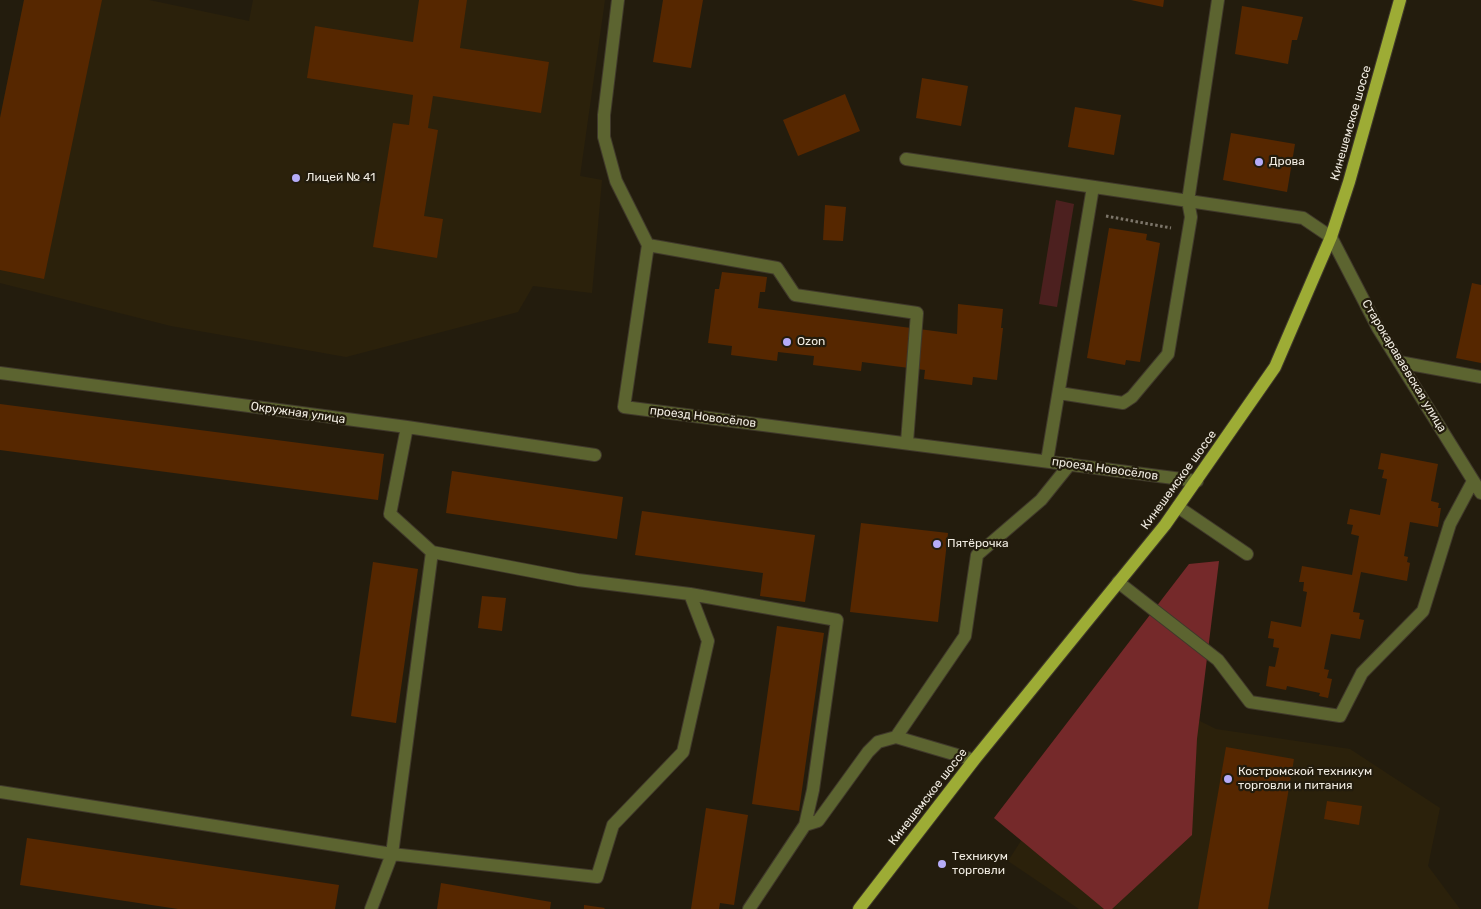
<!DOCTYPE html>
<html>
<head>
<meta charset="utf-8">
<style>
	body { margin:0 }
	canvas { display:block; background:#231c0d }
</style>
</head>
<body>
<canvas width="1481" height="909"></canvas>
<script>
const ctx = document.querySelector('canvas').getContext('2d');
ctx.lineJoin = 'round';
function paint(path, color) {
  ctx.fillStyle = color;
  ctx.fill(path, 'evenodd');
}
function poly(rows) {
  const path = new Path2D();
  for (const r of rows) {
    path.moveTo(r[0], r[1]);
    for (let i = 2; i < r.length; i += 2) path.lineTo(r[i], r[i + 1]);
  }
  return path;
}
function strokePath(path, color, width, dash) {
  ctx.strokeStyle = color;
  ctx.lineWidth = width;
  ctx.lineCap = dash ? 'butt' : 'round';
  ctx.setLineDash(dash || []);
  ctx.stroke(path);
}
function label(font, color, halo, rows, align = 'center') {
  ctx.font = font + ' Rubik,sans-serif';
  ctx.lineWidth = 4.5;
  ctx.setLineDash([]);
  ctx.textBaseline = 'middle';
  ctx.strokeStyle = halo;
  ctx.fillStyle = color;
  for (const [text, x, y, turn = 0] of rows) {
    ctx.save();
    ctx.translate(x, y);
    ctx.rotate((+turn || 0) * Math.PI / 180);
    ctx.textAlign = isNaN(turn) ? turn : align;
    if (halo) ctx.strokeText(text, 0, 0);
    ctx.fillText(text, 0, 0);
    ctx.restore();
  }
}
const built = poly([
	[24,0,149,0,249,21,253,0,605,0,580,176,602,180,592,293,533,286,518,312,346,357,171,326,0,283,0,117],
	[1123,683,1216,729,1350,749,1440,808,1428,866,1460,909,1079,909,1008,861]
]);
const green = poly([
	[1056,200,1074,204,1057,307,1039,304]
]);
const forest = poly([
	[1219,561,1197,739,1192,835,1112,909,1104,909,994,818,1189,564]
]);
const building = poly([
	[24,0,102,0,44,279,0,270,0,118],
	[419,0,467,0,460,48,549,62,541,113,433,96,428,128,438,130,424,216,443,219,437,258,373,247,393,123,409,125,413,95,307,78,315,26,413,42],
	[663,0,703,0,691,68,653,62],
	[1131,0,1164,0,1163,7],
	[1242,6,1303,17,1297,40,1292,40,1288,64,1235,54],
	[922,78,968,86,961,126,916,118],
	[845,94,860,131,798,156,783,120],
	[1075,107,1121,115,1114,155,1068,147],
	[1231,133,1295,144,1287,192,1223,180],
	[825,205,846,207,843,241,823,240],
	[1109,228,1147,234,1146,240,1160,243,1140,362,1126,360,1125,365,1087,358],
	[722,272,767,277,765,292,760,292,758,308,957,334,958,304,1003,309,1001,328,1003,328,997,380,973,377,972,385,924,379,925,370,862,362,861,371,813,365,814,356,778,352,777,361,731,355,732,346,708,343,715,289,719,289],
	[1472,283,1481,285,1481,363,1456,358],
	[0,404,384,454,378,500,0,450],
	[1381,453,1438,464,1431,501,1439,503,1438,508,1441,508,1438,527,1410,522,1404,556,1408,557,1407,562,1410,563,1407,581,1361,572,1353,612,1360,613,1359,619,1364,620,1360,639,1331,634,1324,669,1329,670,1327,678,1332,679,1328,698,1319,696,1320,693,1287,686,1286,690,1266,686,1269,666,1275,667,1279,648,1273,647,1274,639,1268,638,1271,621,1301,627,1307,592,1303,591,1304,582,1299,582,1302,566,1352,575,1359,536,1351,534,1353,525,1347,524,1350,509,1380,515,1387,479,1382,478,1384,470,1378,469],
	[452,471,623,497,617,539,446,513],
	[642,511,815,535,805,602,760,596,763,573,635,555],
	[861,523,948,533,938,622,850,612],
	[373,562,418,569,396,723,351,716],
	[482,596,506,598,502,631,478,628],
	[777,626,824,633,799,811,752,804],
	[1226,747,1294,759,1268,909,1198,909],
	[1327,801,1362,806,1359,825,1324,819],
	[706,808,748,815,734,905,720,903,719,909,691,909],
	[27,838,339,885,335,909,178,909,20,885],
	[441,883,551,902,550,909,437,909],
	[584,905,605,908,604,909,584,909]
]);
const path = poly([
	[1106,216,1171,228]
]);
const minor = poly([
	[618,0,604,115,604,137,616,181,648,245,624,407,1197,481],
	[906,159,1303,218,1331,237,1378,328,1481,493],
	[648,245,777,268,795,295,917,313,907,442],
	[1399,362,1481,377],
	[0,373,407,427,595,455],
	[1059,393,1123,403,1132,397,1168,354,1191,217,1188,201,1218,0],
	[407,427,390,514,432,552],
	[1047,461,1093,187],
	[1178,507,1247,554],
	[432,552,578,580,690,594,708,641,683,752,613,825,597,877,392,854,432,552],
	[1118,582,1218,660,1250,702,1340,716,1362,673,1423,611,1450,524,1473,481],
	[690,594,837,620,813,790,805,825,818,821,868,752,878,742,896,737,974,760],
	[896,737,965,636,977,555,1041,500,1070,464],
	[0,792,392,854,371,909],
	[749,909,805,825]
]);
const major = poly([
	[859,909,974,760,1165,525,1275,367,1331,237,1349,182,1400,0]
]);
const markers = [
	[1259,162,5,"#b5acf8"],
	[296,178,5,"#b5acf8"],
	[787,342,5,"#b5acf8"],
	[937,544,5,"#b5acf8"],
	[1228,779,5,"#b5acf8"],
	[942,864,5,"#b5acf8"]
];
const streetNames = [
	["Кинешемское шоссе",1351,123,-74],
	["Старокараваевская улица",1404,366,59],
	["Окружная улица",298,413,8],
	["проезд Новосёлов",703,417,7],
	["проезд Новосёлов",1105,469,8],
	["Кинешемское шоссе",1179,480,-54],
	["Кинешемское шоссе",928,797,-52]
];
const poiNames = [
	["Дрова",1269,162],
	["Лицей № 41",306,178],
	["Ozon",797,342],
	["Пятёрочка",947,544],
	["Костромской техникум",1238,772],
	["торговли и питания",1238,786],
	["Техникум",952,857],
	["торговли",952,871]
];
paint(built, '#2b210b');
paint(green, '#4c201f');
paint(forest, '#75292a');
paint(building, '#562700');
strokePath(minor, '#40392b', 14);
strokePath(major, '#40392b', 14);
strokePath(path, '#7c7569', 3, [2.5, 2.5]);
strokePath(minor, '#5c6430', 12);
strokePath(major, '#9dac35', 12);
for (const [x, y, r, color] of markers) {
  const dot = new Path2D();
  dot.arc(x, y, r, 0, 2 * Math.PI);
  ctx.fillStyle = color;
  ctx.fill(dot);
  strokePath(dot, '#231c0d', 2);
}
label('12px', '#f1ece2', '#231c0d', streetNames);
label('12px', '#f1ece2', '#231c0d', poiNames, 'left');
</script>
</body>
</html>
